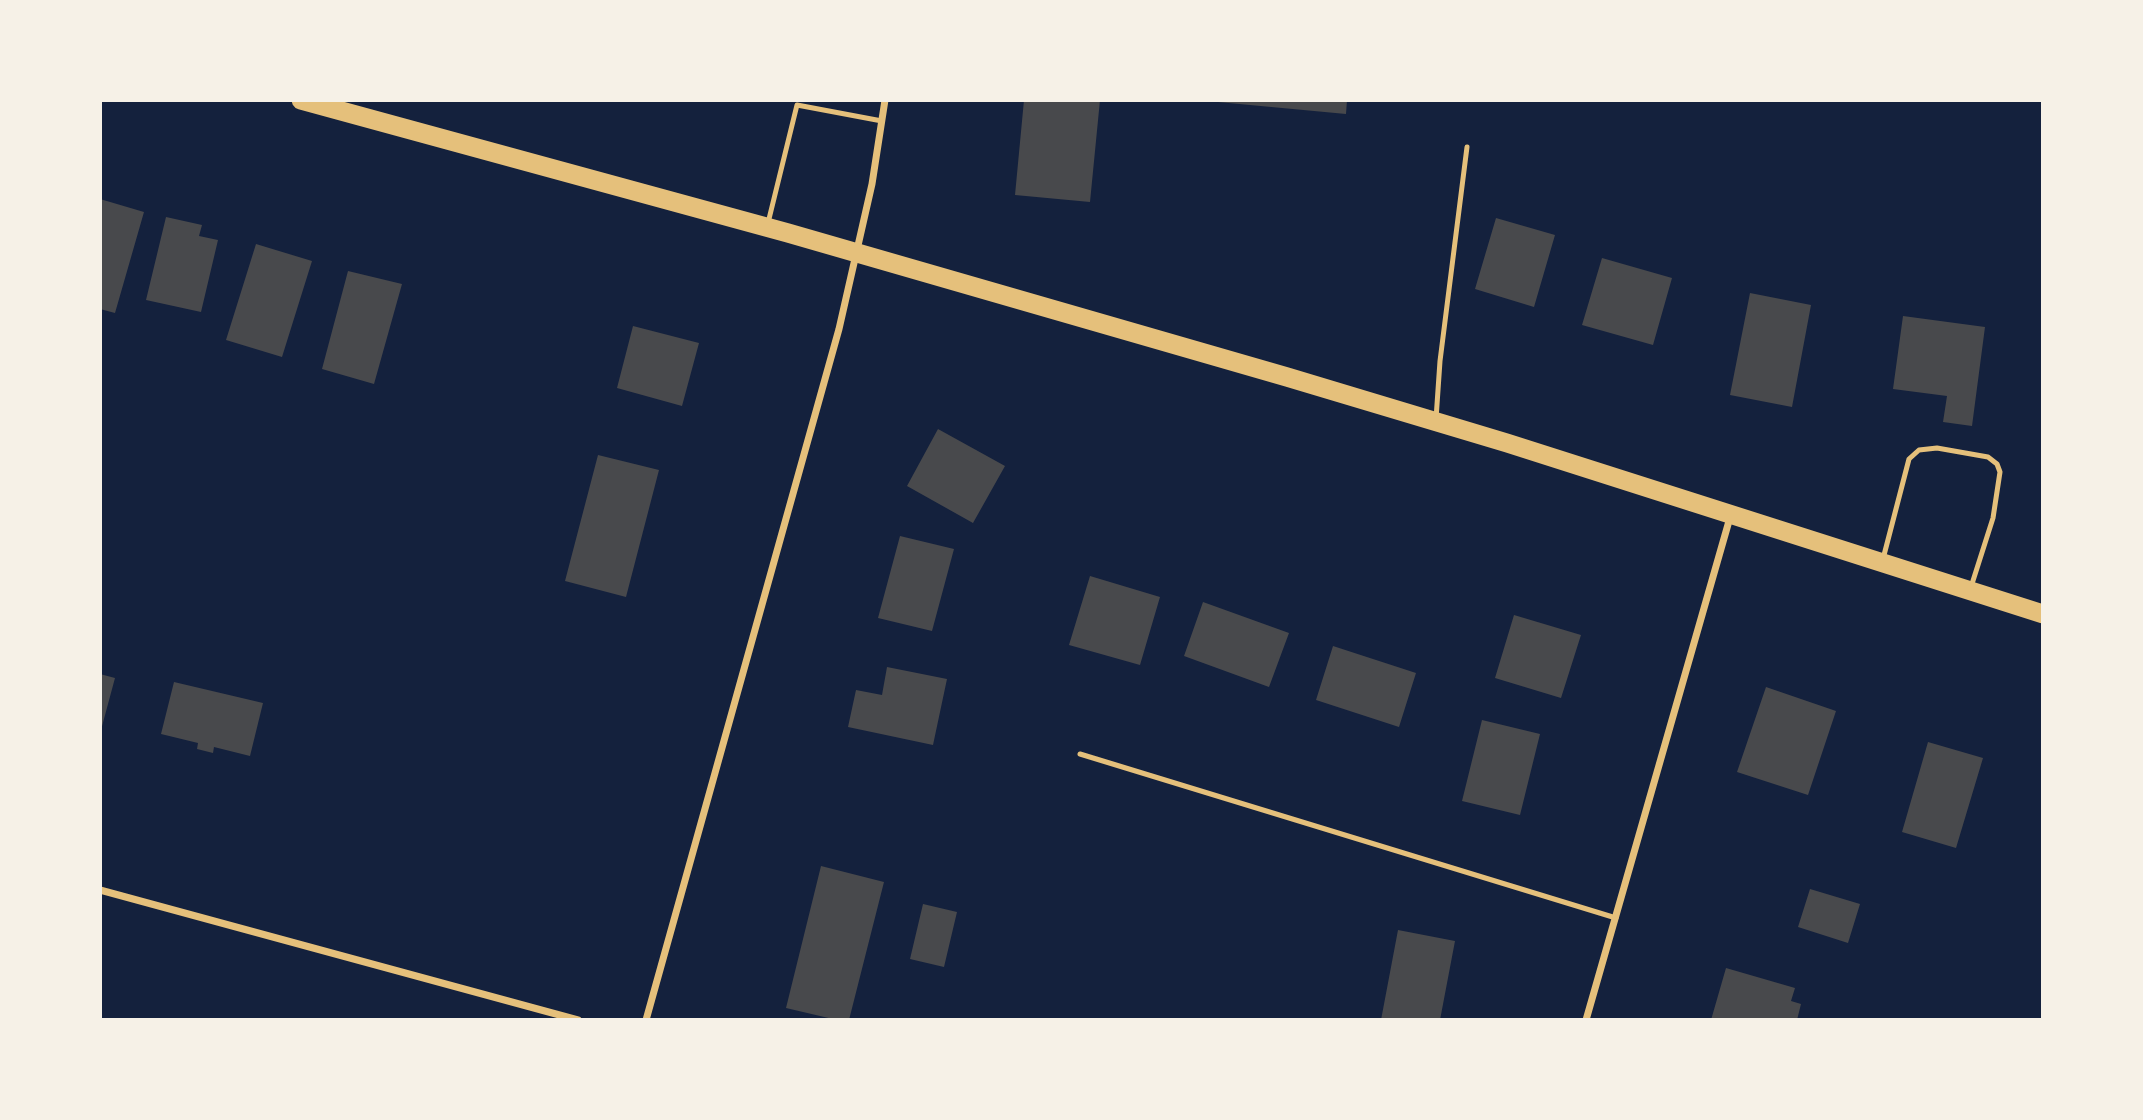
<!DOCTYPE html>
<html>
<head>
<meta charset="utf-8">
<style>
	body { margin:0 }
	#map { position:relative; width:2143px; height:1120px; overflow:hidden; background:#14213d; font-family:Raleway,sans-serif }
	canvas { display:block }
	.frame { position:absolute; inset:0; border:102px solid #f6f1e7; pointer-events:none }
</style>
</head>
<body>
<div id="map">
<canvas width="2143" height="1120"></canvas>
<div class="frame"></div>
</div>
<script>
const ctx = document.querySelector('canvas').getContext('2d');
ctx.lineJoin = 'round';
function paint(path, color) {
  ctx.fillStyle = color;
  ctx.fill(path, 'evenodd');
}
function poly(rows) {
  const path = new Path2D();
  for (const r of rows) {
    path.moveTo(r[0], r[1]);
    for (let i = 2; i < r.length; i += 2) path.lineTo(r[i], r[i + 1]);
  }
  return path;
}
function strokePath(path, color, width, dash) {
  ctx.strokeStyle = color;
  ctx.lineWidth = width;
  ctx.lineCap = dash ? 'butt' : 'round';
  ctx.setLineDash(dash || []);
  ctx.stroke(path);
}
const building = poly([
	[1024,100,1100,100,1090,202,1015,195],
	[1218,100,1347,100,1346,114,1218,102],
	[100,199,144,212,115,313,100,309],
	[166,217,202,225,199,236,218,240,201,312,146,300],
	[1496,218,1555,235,1534,307,1475,289],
	[256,244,312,261,282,357,226,340],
	[1602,258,1672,278,1653,345,1582,325],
	[348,271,402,284,374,384,322,369],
	[1750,293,1811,305,1792,407,1730,395],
	[1903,316,1985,327,1972,426,1943,422,1947,396,1893,389],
	[633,326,699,343,682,406,617,388],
	[938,429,1005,466,973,523,907,486],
	[598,455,659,470,626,597,565,581],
	[900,536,954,549,932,631,878,618],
	[1090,576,1160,597,1140,665,1069,645],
	[1203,602,1289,633,1269,687,1184,656],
	[1514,615,1581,635,1561,698,1495,678],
	[1333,646,1416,673,1399,727,1316,700],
	[887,667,947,679,933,745,848,727,856,690,882,695],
	[100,674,115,678,101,730,100,730],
	[174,682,263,703,250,756,214,747,213,753,197,749,198,743,161,734],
	[1766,687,1836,711,1808,795,1737,772],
	[1482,720,1540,734,1520,815,1462,801],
	[1928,742,1983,758,1956,848,1902,832],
	[821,866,884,882,849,1020,837,1020,786,1008],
	[1810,889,1860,904,1848,943,1798,927],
	[923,904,957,912,944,967,910,959],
	[1398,930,1455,941,1440,1020,1381,1020],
	[1726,968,1795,988,1791,1001,1801,1004,1797,1020,1711,1020]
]);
const service = poly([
	[768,223,797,105,882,121],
	[1436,419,1440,361,1467,147],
	[1883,559,1909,459,1919,450,1937,448,1988,457,1997,464,2000,472,1993,518,1971,587],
	[1080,754,1616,918]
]);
const minor = poly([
	[100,890,578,1020],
	[646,1020,839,329,872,184,885,100],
	[1586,1020,1731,514]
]);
const trunk = poly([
	[301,100,788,233,1287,377,1507,443,2043,614]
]);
paint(building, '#48494c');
strokePath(service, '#e5c07b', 5);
strokePath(minor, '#e5c07b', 7);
strokePath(trunk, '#e5c07b', 19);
</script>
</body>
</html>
